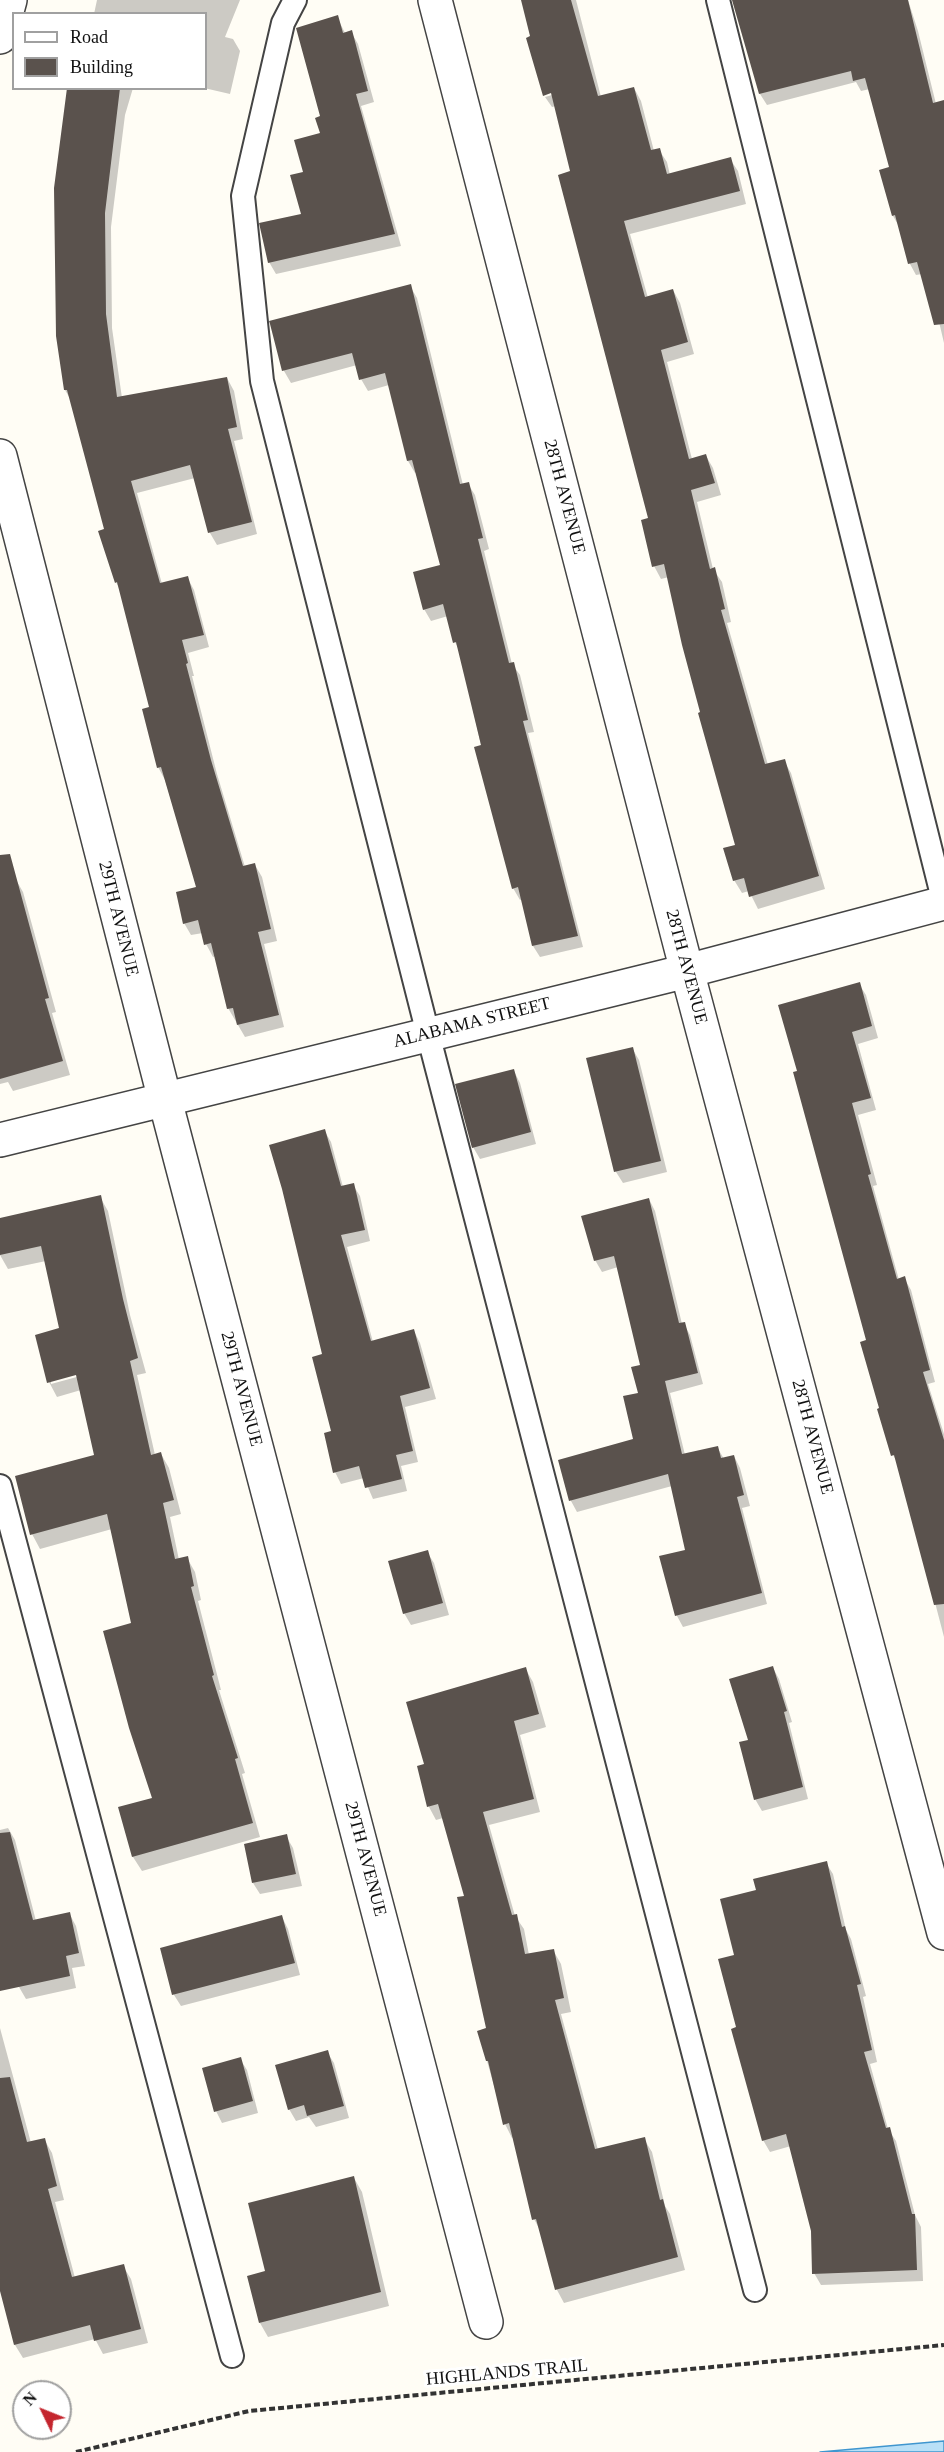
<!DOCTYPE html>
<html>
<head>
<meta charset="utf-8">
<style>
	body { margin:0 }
	#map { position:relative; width:944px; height:2452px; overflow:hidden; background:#fffdf5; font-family:Georgia,serif }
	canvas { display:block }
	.legend { position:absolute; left:12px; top:12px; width:195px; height:78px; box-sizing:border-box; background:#fff; border:2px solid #a0a0a0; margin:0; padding:8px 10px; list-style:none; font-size:18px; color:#111 }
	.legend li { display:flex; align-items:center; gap:12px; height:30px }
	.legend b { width:30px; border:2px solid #a0a0a0 }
	.north { position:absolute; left:12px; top:2380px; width:60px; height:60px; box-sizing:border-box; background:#fff; border:2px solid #a0a0a0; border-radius:50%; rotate:313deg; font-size:16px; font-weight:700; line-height:24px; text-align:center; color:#111 }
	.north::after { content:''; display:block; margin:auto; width:21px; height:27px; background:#c4262e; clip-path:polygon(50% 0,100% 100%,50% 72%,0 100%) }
</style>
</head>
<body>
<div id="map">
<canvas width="944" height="2452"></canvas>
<ul class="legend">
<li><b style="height:8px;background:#fff"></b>Road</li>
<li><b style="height:16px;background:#5a524d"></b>Building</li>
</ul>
<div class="north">N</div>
</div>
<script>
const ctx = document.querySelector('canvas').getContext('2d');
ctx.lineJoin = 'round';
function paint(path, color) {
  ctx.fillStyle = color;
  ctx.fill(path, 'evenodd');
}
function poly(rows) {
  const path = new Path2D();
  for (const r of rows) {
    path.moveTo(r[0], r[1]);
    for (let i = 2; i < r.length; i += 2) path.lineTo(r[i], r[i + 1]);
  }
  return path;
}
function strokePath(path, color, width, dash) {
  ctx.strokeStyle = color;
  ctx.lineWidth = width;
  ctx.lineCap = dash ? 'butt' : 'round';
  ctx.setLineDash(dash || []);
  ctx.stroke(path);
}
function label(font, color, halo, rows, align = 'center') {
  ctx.font = font + ' Georgia,serif';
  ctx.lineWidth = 6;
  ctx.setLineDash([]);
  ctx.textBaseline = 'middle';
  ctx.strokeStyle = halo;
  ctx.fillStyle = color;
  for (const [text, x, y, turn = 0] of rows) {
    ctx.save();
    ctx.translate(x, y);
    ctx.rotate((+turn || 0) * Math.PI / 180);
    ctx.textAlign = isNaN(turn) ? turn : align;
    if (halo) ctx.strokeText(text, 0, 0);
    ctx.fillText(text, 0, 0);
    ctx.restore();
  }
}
const water = poly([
	[944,2441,944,2452,820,2452,944,2441]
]);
const shadow = poly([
	[97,0,240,0,225,37,233,39,240,51,230,94,204,88,206,14,94,14],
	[522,0,576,0,601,97,634,88,641,101,654,151,659,150,667,162,670,175,730,159,738,171,746,204,630,234,648,298,673,290,680,303,694,354,667,362,692,459,706,456,713,468,721,495,697,502,713,569,722,582,731,622,727,623,768,765,784,761,791,773,825,889,758,909,749,891,742,893,734,880,737,846,669,577,661,579,654,566,650,519,572,172,556,106,552,107,545,97,559,93,558,90,544,95],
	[733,0,908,0,918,31,936,104,944,121,944,343,931,288,922,274,916,275,910,264,900,228,893,216,880,171,891,168,870,89,861,91,856,82,767,105,760,94],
	[337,17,345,33,351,32,358,44,374,102,361,106,401,246,276,274,269,262,302,215,305,173,321,135,321,117],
	[68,88,133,88,125,115,111,227,112,328,122,398,227,378,234,391,243,439,234,441,257,534,217,545,210,533,195,478,137,493,162,584,187,577,194,590,209,647,188,653,194,676,192,676,217,774,245,867,255,865,262,877,277,941,264,944,284,1027,245,1037,228,1008,216,956,213,957,206,944,203,933,191,935,184,923,198,888,165,780,158,767,151,709,120,590,116,582,106,530,72,402,65,390],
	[410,286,417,298,463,485,468,484,475,495,489,549,484,551,512,664,520,675,534,732,528,733,583,947,540,957,533,946,523,899,520,900,513,888,460,652,455,642,448,616,431,621,424,609,441,566,417,472,415,473,408,461,389,385,368,391,361,379,357,365,291,383,284,371,271,322],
	[0,864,15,878,23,892,56,1012,52,1013,70,1075,13,1091,8,1082,0,1084],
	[859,984,866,995,878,1038,858,1044,876,1110,858,1115,877,1185,873,1186,899,1280,904,1278,911,1290,935,1382,928,1384,944,1434,944,1637,899,1465,893,1455,868,1342,798,1073],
	[632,1048,639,1060,667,1172,623,1183,616,1172,588,1060],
	[514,1071,520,1083,536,1144,480,1159,473,1147],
	[324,1130,331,1142,343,1187,353,1185,360,1196,370,1241,347,1247,373,1342,414,1331,420,1343,436,1399,405,1407,418,1462,401,1466,407,1491,373,1499,364,1478,341,1484,335,1472,333,1432,324,1355],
	[100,1197,108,1211,130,1315,146,1373,137,1375,155,1455,161,1454,169,1468,181,1514,170,1517,179,1560,187,1558,195,1572,201,1600,198,1601,221,1690,219,1690,245,1773,242,1774,260,1837,142,1871,133,1857,120,1809,154,1799,133,1624,112,1529,40,1549,32,1534,96,1456,81,1390,57,1397,49,1382,61,1329,46,1261,8,1269,0,1255,0,1220],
	[83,1372,84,1375,51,1384,51,1380],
	[649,1199,655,1211,682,1324,684,1324,690,1335,703,1384,670,1393,685,1455,717,1447,724,1459,734,1456,740,1468,750,1506,742,1508,767,1604,683,1627,677,1616,661,1558,687,1551,672,1486,577,1512,571,1501,560,1461,635,1440,642,1366,618,1267,602,1272,595,1260],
	[427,1552,434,1563,449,1615,411,1625,404,1613],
	[525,1668,533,1682,546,1727,520,1735,540,1812,489,1825,515,1916,524,1929,529,1955,553,1950,561,1964,571,2012,561,2014,598,2150,644,2139,652,2152,665,2206,670,2214,685,2270,564,2303,557,2290,541,2232,534,2219,514,2137,512,2138,505,2124,487,2061,488,2029,466,1897,443,1818,436,1820,429,1807,419,1767,425,1766],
	[773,1668,779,1679,792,1722,789,1723,808,1799,762,1811,755,1799,749,1741],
	[8,1828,15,1840,36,1921,69,1913,76,1926,85,1966,72,1968,76,1988,26,1999,19,1987,0,1926,0,1830],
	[286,1836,293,1848,302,1886,260,1894,253,1883],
	[826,1863,833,1874,846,1930,851,1939,866,1996,863,1997,877,2062,870,2064,888,2129,896,2141,915,2215,921,2227,923,2281,821,2285,814,2273,813,2231,791,2146,770,2152,763,2140,738,2028,736,1956,758,1891],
	[282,1917,288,1929,300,1975,181,2006,174,1995,162,1949],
	[0,2028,31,2143,44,2139,52,2153,64,2200,55,2202,75,2278,123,2266,131,2279,148,2343,103,2354,95,2339,23,2358,15,2345,0,2289],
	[327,2052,334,2063,349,2118,316,2127,309,2117,296,2121,289,2109],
	[240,2059,247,2070,258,2113,222,2123,216,2111],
	[354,2178,362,2192,389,2306,268,2337,260,2323]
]);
const building = poly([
	[521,0,571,0,598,96,634,87,651,150,660,148,667,174,731,157,740,191,624,221,645,297,673,289,688,342,661,350,689,459,706,454,715,483,691,490,710,569,715,567,725,609,721,610,765,764,785,759,819,876,749,897,744,878,733,881,723,848,735,845,698,713,700,712,682,645,664,564,652,567,641,520,648,518,558,175,570,171,551,93,543,96,526,38,530,36],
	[732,0,908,0,933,103,944,100,944,324,934,325,917,262,908,264,895,215,892,216,879,170,889,167,865,78,853,81,851,71,759,94],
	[338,15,343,33,352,30,368,91,356,94,395,234,268,263,259,223,301,214,290,175,303,172,294,140,320,133,315,118,320,116,296,28],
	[67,88,120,88,105,213,106,314,117,397,227,377,237,427,228,429,252,522,208,533,190,465,131,481,160,583,188,576,204,635,182,640,188,663,186,664,211,760,243,866,255,863,271,929,258,932,279,1015,237,1025,233,1008,227,1009,211,943,204,945,198,920,183,924,176,892,196,887,161,767,157,768,142,709,149,707,117,582,115,583,98,531,104,529,67,390,64,390,56,336,54,188],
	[411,284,460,484,469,482,483,538,478,539,509,663,514,662,528,720,523,721,578,936,532,946,518,887,512,889,474,747,481,745,456,642,453,643,443,604,423,610,413,572,440,565,412,460,407,461,385,373,359,380,352,353,282,371,270,324,269,321],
	[10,854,49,998,45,999,63,1061,0,1079,0,855],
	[860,982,872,1026,852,1032,871,1098,852,1103,871,1174,868,1175,897,1279,905,1276,930,1370,923,1372,944,1440,944,1604,934,1605,894,1455,891,1456,877,1409,879,1408,860,1342,866,1340,793,1072,797,1071,778,1005],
	[633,1047,661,1161,614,1172,586,1058],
	[514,1069,531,1132,472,1148,455,1084],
	[325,1129,341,1186,354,1183,365,1230,341,1235,371,1341,414,1329,430,1388,400,1396,413,1451,396,1455,402,1479,365,1488,359,1466,333,1473,324,1433,331,1431,312,1357,322,1354,282,1189,269,1145],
	[101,1195,123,1299,138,1358,130,1361,151,1455,161,1452,174,1500,163,1503,175,1559,188,1556,194,1586,191,1587,214,1675,212,1676,238,1758,235,1759,253,1823,132,1857,118,1807,152,1798,129,1728,103,1631,131,1623,107,1514,30,1535,15,1476,94,1455,76,1375,47,1383,35,1335,59,1328,41,1246,0,1255,0,1218],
	[649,1198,679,1323,685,1322,698,1373,665,1381,682,1454,718,1446,721,1458,734,1455,744,1495,737,1497,762,1593,675,1616,659,1556,685,1550,668,1474,569,1501,558,1460,633,1439,623,1396,638,1393,631,1367,640,1365,614,1256,594,1261,581,1216],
	[428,1550,443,1603,403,1614,388,1561],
	[773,1666,787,1711,784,1712,803,1787,754,1800,739,1742,748,1740,729,1679],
	[526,1667,539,1714,514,1721,534,1799,483,1812,512,1915,517,1914,525,1954,554,1949,564,1998,555,2000,595,2149,645,2137,660,2200,663,2199,678,2257,555,2290,536,2219,532,2220,509,2123,503,2125,488,2061,486,2061,477,2031,486,2028,457,1897,464,1896,438,1804,427,1807,417,1766,424,1764,406,1702],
	[10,1832,33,1920,70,1912,79,1953,66,1956,70,1976,0,1991,0,1833],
	[287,1834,296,1874,252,1883,244,1844],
	[827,1861,842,1927,845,1926,861,1984,857,1985,872,2050,864,2052,886,2128,890,2127,912,2214,915,2214,917,2270,812,2274,811,2231,786,2134,762,2141,731,2029,736,2027,718,1959,734,1955,720,1899,756,1890,753,1879],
	[282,1915,295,1963,172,1995,160,1948],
	[328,2050,344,2106,307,2116,304,2105,288,2110,275,2065],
	[241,2057,253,2101,214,2112,202,2068],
	[10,2077,27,2142,45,2138,57,2186,48,2189,72,2277,124,2264,141,2329,94,2341,90,2325,14,2345,0,2291,0,2078],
	[354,2176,381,2292,259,2323,247,2276,265,2271,248,2203]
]);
const path = poly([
	[76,2452,249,2411,944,2345]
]);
const service = poly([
	[295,0,283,23,243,196,262,381,428,1034,755,2290],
	[718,0,944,903],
	[0,1486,232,2356]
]);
const minor = poly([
	[435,0,687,971,944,1933],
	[0,37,10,0],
	[0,456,165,1100,486,2322]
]);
const tertiary = poly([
	[0,1140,687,971,944,903]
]);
const streetNames = [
	["28TH AVENUE",564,497,75],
	["29TH AVENUE",118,919,76],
	["28TH AVENUE",686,967,75],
	["ALABAMA STREET",472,1023,-14],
	["29TH AVENUE",241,1389,75],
	["28TH AVENUE",812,1437,75],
	["29TH AVENUE",365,1859,75],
	["HIGHLANDS TRAIL",507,2373,-5]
];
paint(water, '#b9e0f7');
strokePath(water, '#3f96cf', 1.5);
paint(shadow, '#0003');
paint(building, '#5a524d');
strokePath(service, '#444', 26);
strokePath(minor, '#444', 36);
strokePath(tertiary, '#444', 36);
strokePath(path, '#333', 4, [6, 3]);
strokePath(service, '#fff', 22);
strokePath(minor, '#fff', 33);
strokePath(tertiary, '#fff', 33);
label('18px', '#111', '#fff', streetNames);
</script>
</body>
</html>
